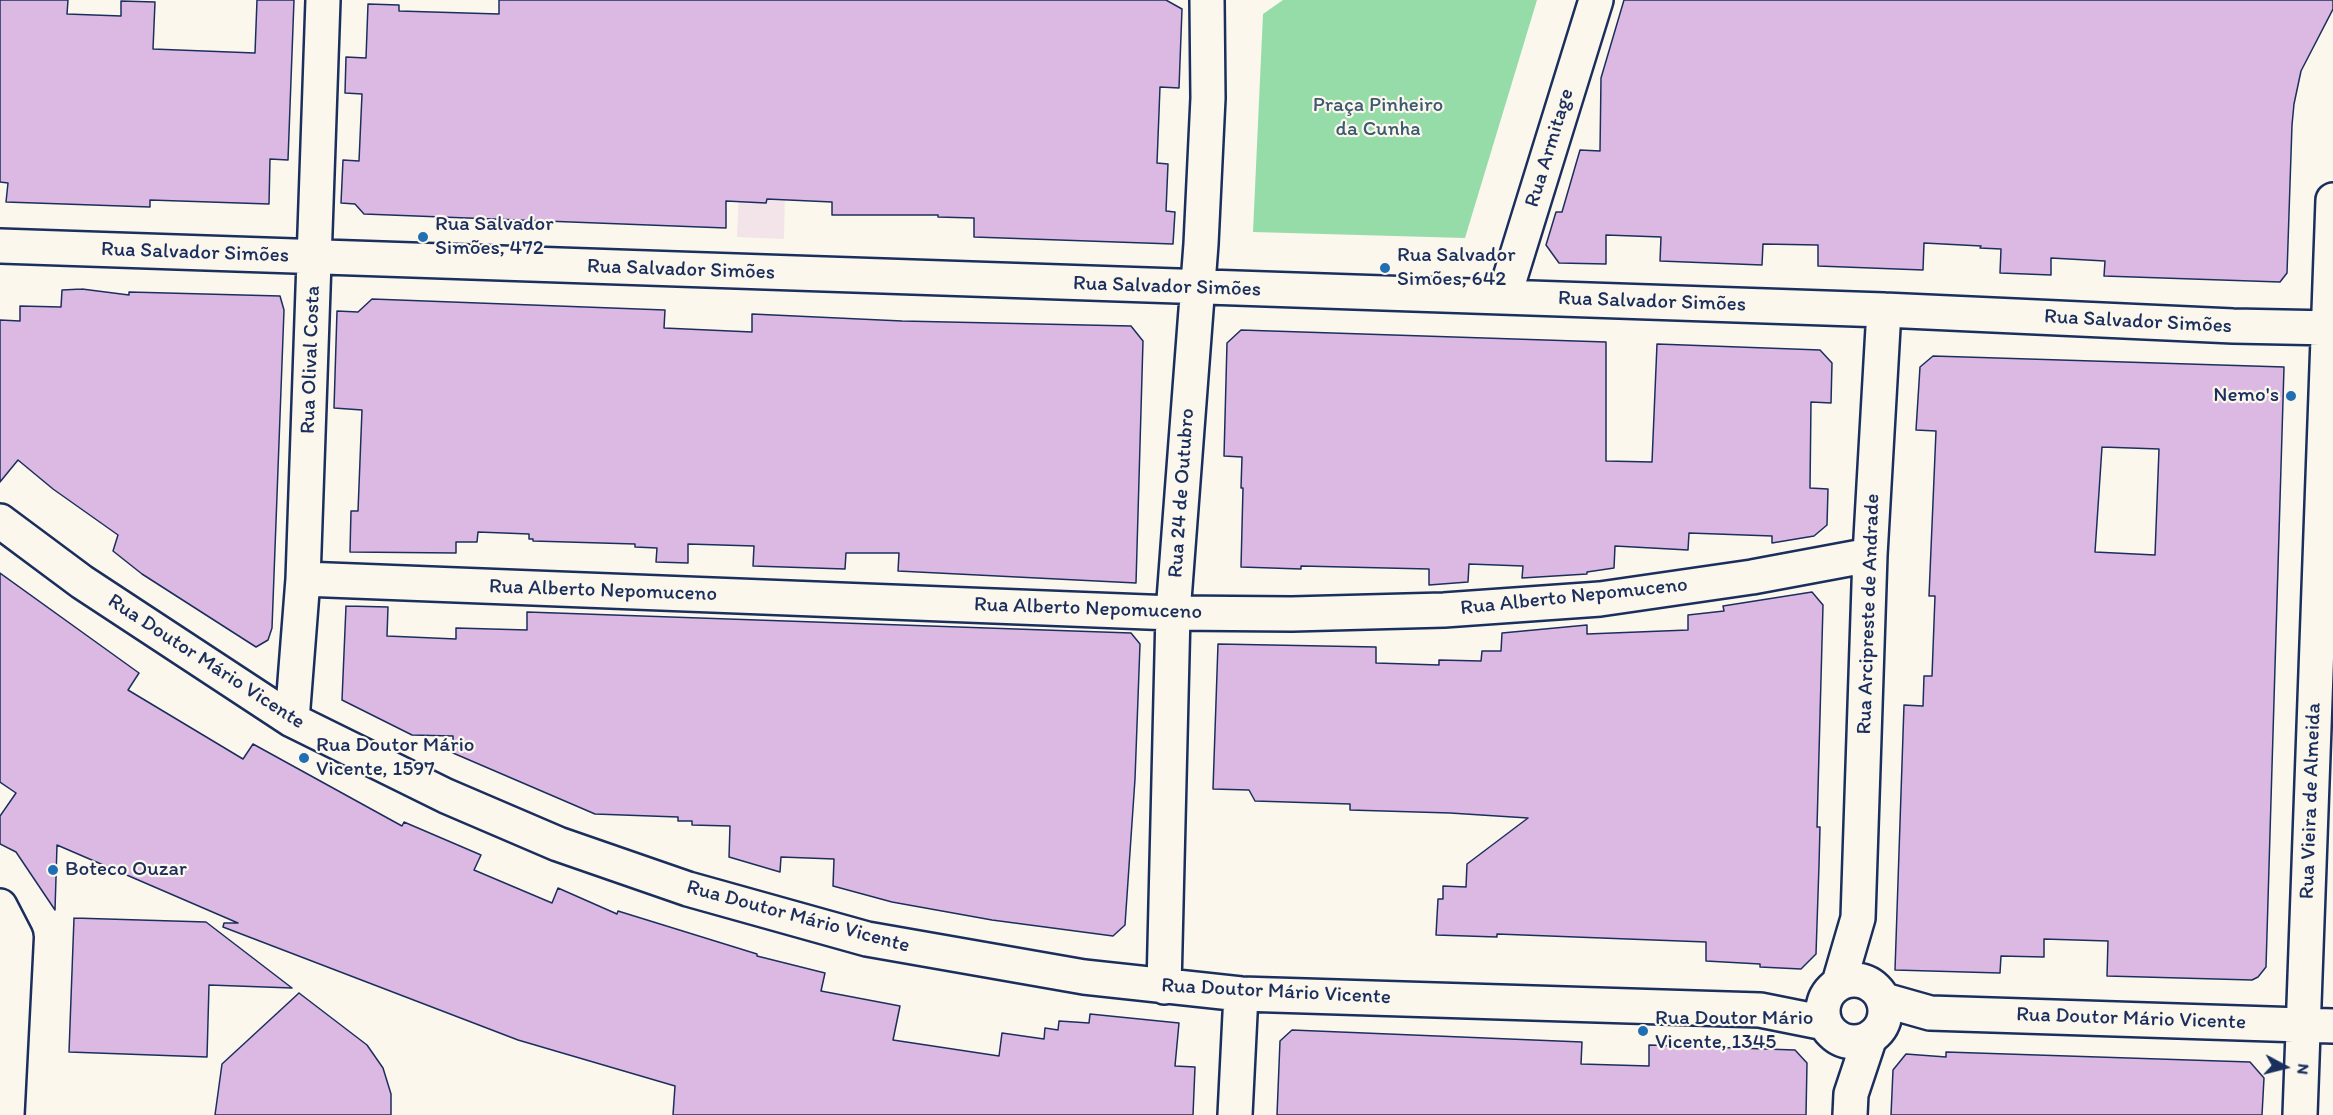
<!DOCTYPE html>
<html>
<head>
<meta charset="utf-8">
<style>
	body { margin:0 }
	#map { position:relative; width:2333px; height:1115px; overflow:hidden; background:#fbf7ec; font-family:Itim,sans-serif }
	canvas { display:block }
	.north { position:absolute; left:2255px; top:1037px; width:60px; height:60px; -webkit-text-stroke:4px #fbf7ec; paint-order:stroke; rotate:97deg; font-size:16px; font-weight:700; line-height:24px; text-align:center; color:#1b2f5e }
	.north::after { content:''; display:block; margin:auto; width:21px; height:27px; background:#1b2f5e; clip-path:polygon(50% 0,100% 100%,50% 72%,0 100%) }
</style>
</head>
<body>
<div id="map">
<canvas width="2333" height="1115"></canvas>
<div class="north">N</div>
</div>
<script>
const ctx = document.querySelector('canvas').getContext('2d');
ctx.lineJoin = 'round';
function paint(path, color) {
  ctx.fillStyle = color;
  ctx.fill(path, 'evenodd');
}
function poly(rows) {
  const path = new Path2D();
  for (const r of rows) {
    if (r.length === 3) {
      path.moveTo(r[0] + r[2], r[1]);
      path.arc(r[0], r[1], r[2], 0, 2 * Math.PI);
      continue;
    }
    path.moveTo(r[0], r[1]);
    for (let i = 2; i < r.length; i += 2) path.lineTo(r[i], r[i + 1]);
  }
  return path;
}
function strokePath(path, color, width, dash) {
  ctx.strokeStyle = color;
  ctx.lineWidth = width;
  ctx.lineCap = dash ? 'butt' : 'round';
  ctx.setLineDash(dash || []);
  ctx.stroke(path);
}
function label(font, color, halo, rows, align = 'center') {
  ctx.font = font + ' Itim,sans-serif';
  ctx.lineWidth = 4.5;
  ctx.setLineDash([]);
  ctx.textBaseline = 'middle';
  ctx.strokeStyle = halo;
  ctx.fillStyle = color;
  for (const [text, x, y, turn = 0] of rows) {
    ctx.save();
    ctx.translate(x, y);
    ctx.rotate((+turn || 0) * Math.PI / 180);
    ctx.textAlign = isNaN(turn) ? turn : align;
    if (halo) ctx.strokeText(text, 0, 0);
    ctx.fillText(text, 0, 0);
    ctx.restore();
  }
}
const built = poly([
	[745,66,785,184,784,239,737,237]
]);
const green = poly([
	[1283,0,1537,0,1465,238,1253,232,1263,14]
]);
const building = poly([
	[0,0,68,0,67,14,121,16,121,1,155,2,153,49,255,53,257,0,294,0,288,160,270,159,269,204,150,200,150,207,6,202,8,183,0,182,0,0],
	[499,0,1166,0,1182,9,1179,88,1160,87,1157,163,1168,164,1166,211,1175,212,1173,244,974,237,974,218,938,217,938,215,832,215,832,202,767,199,766,203,726,201,726,228,364,214,355,204,341,203,343,160,359,161,362,94,345,93,346,57,366,58,368,4,399,5,399,11,499,14,499,0],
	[1624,0,2333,0,2333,9,2301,71,2294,104,2292,125,2287,273,2280,282,2104,276,2105,261,2051,258,2051,275,2000,273,2001,249,1980,248,1981,246,1924,243,1923,270,1818,266,1818,245,1763,244,1762,265,1660,261,1661,237,1606,235,1606,264,1559,263,1546,245,1556,212,1562,212,1580,150,1600,151,1601,78,1624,0],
	[82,289,129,295,129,292,280,296,284,310,272,628,268,640,256,647,142,574,113,551,118,535,53,489,18,460,0,482,0,320,20,321,20,306,61,307,62,290,82,289],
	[372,299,665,310,664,328,752,332,752,314,902,321,1131,326,1143,341,1136,583,898,571,899,553,846,553,845,569,753,566,754,546,688,544,688,563,656,562,657,548,635,547,635,544,533,541,533,539,529,539,529,534,478,532,477,542,456,542,456,553,350,552,351,511,358,511,362,410,334,408,337,311,358,312,372,299],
	[1241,330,1606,342,1606,461,1652,462,1657,344,1820,350,1832,363,1831,403,1811,402,1810,488,1828,489,1827,525,1814,536,1772,543,1772,536,1689,533,1688,550,1615,546,1614,568,1587,572,1587,574,1522,578,1523,566,1469,564,1468,582,1429,585,1429,569,1301,566,1301,569,1241,567,1243,488,1241,488,1242,457,1224,456,1227,343,1241,330],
	[1933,356,2284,367,2266,967,2258,977,2252,980,2107,976,2108,941,2044,939,2044,957,2001,956,2000,973,1895,970,1904,705,1923,706,1924,676,1932,676,1935,596,1929,596,1936,431,1916,430,1920,367,1933,356],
	[2102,447,2159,449,2155,555,2095,552,2102,447],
	[0,573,139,673,128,690,243,759,253,744,402,826,404,822,481,855,474,870,552,903,558,888,617,914,618,911,757,954,757,956,825,973,821,991,900,1006,893,1040,999,1056,1002,1033,1044,1039,1045,1028,1058,1030,1059,1021,1089,1023,1090,1014,1179,1023,1175,1066,1195,1067,1193,1115,673,1115,675,1086,518,1040,223,927,224,923,238,923,57,845,55,910,16,852,0,844,0,816,16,793,0,782,0,573],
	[1812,592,1823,605,1817,827,1820,827,1819,865,1816,954,1801,969,1760,967,1760,964,1706,961,1706,942,1497,934,1497,937,1436,935,1438,899,1443,899,1443,886,1466,887,1467,864,1528,818,1450,813,1350,810,1350,804,1255,801,1249,790,1213,789,1218,644,1376,647,1376,663,1439,665,1439,660,1481,661,1482,651,1501,651,1502,633,1587,625,1587,634,1688,630,1688,615,1724,611,1723,606,1812,592],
	[346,606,388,607,387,636,456,639,456,628,527,630,527,612,1131,633,1140,644,1135,779,1125,925,1113,936,992,920,892,902,833,886,834,859,781,857,780,872,729,857,730,826,692,825,692,821,678,821,678,817,595,814,453,753,453,736,412,735,342,700,346,606],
	[74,918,206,922,292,988,209,985,207,1057,69,1052,74,918],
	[299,993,367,1045,383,1068,391,1094,391,1115,215,1115,222,1064,299,993],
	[1292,1030,1582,1042,1581,1064,1649,1066,1649,1045,1795,1050,1807,1063,1806,1115,1277,1115,1280,1041,1292,1030],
	[1946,1052,2250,1062,2264,1078,2262,1115,1891,1115,1893,1070,1906,1054,1946,1057,1946,1052]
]);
const minor = poly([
	[0,246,1884,310,2233,326,2333,328],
	[1504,297,1596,0],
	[0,521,82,582,292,720,446,796,558,844,688,889,867,939,1084,977,1241,994,1760,1010,1825,1023],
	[303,579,1173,613,1292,614,1444,610,1600,599,1752,577,1870,555],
	[292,720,303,579,323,0],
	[1854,1011,31],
	[1839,983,1858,918,1870,555,1884,310],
	[1164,987,1173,613,1201,244,1208,98,1207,0],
	[1884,1000,1930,1013,2333,1026],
	[1235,1115,1241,994],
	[1850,1115,1851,1094,1869,1040],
	[2300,1115,2333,200]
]);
const tertiary = poly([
	[0,906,16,937,7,1115]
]);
const markers = [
	[423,237,6,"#1f6fb2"],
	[1385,268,6,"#1f6fb2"],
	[2291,396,6,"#1f6fb2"],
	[304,758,6,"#1f6fb2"],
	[53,870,6,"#1f6fb2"],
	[1643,1031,6,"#1f6fb2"]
];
const parkNames = [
	["Praça Pinheiro",1378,106],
	["da Cunha",1378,130]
];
const streetNames = [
	["Rua Armitage",1550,148,-73],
	["Rua Salvador Simões",195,253,2],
	["Rua Salvador Simões",681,270,2],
	["Rua Salvador Simões",1167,287,2],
	["Rua Salvador Simões",1652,302,2],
	["Rua Salvador Simões",2138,322,3],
	["Rua Olival Costa",311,360,-88],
	["Rua 24 de Outubro",1182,493,-86],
	["Rua Alberto Nepomuceno",603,591,2],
	["Rua Alberto Nepomuceno",1574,597,-6],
	["Rua Alberto Nepomuceno",1088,609,2],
	["Rua Arcipreste de Andrade",1869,614,-88],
	["Rua Doutor Mário Vicente",206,662,33],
	["Rua Vieira de Almeida",2311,801,-88],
	["Rua Doutor Mário Vicente",798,917,15],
	["Rua Doutor Mário Vicente",1276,992,3],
	["Rua Doutor Mário Vicente",2131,1019,2]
];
const poiNames = [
	["Rua Salvador",435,225],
	["Simões, 472",435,249],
	["Rua Salvador",1397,256],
	["Simões, 642",1397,280],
	["Nemo's",2279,396,"right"],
	["Rua Doutor Mário",316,746],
	["Vicente, 1597",316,770],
	["Boteco Ouzar",65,870],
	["Rua Doutor Mário",1655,1019],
	["Vicente, 1345",1655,1043]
];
paint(built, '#f2e4e9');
paint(green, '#96dca9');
paint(building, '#dcb9e3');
strokePath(building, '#1b2f5e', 1.5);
strokePath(minor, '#1b2f5e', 38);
strokePath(tertiary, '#1b2f5e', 38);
strokePath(minor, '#fbf7ec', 33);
strokePath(tertiary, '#fbf7ec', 33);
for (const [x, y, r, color] of markers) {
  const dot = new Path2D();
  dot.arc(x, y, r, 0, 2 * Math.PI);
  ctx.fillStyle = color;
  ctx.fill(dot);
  strokePath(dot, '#fbf7ec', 2);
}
label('21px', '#3a5a71', '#fbf7ec', parkNames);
label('21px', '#1b2f5e', '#fbf7ec', streetNames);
label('21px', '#1b2f5e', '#fbf7ec', poiNames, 'left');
</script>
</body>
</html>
